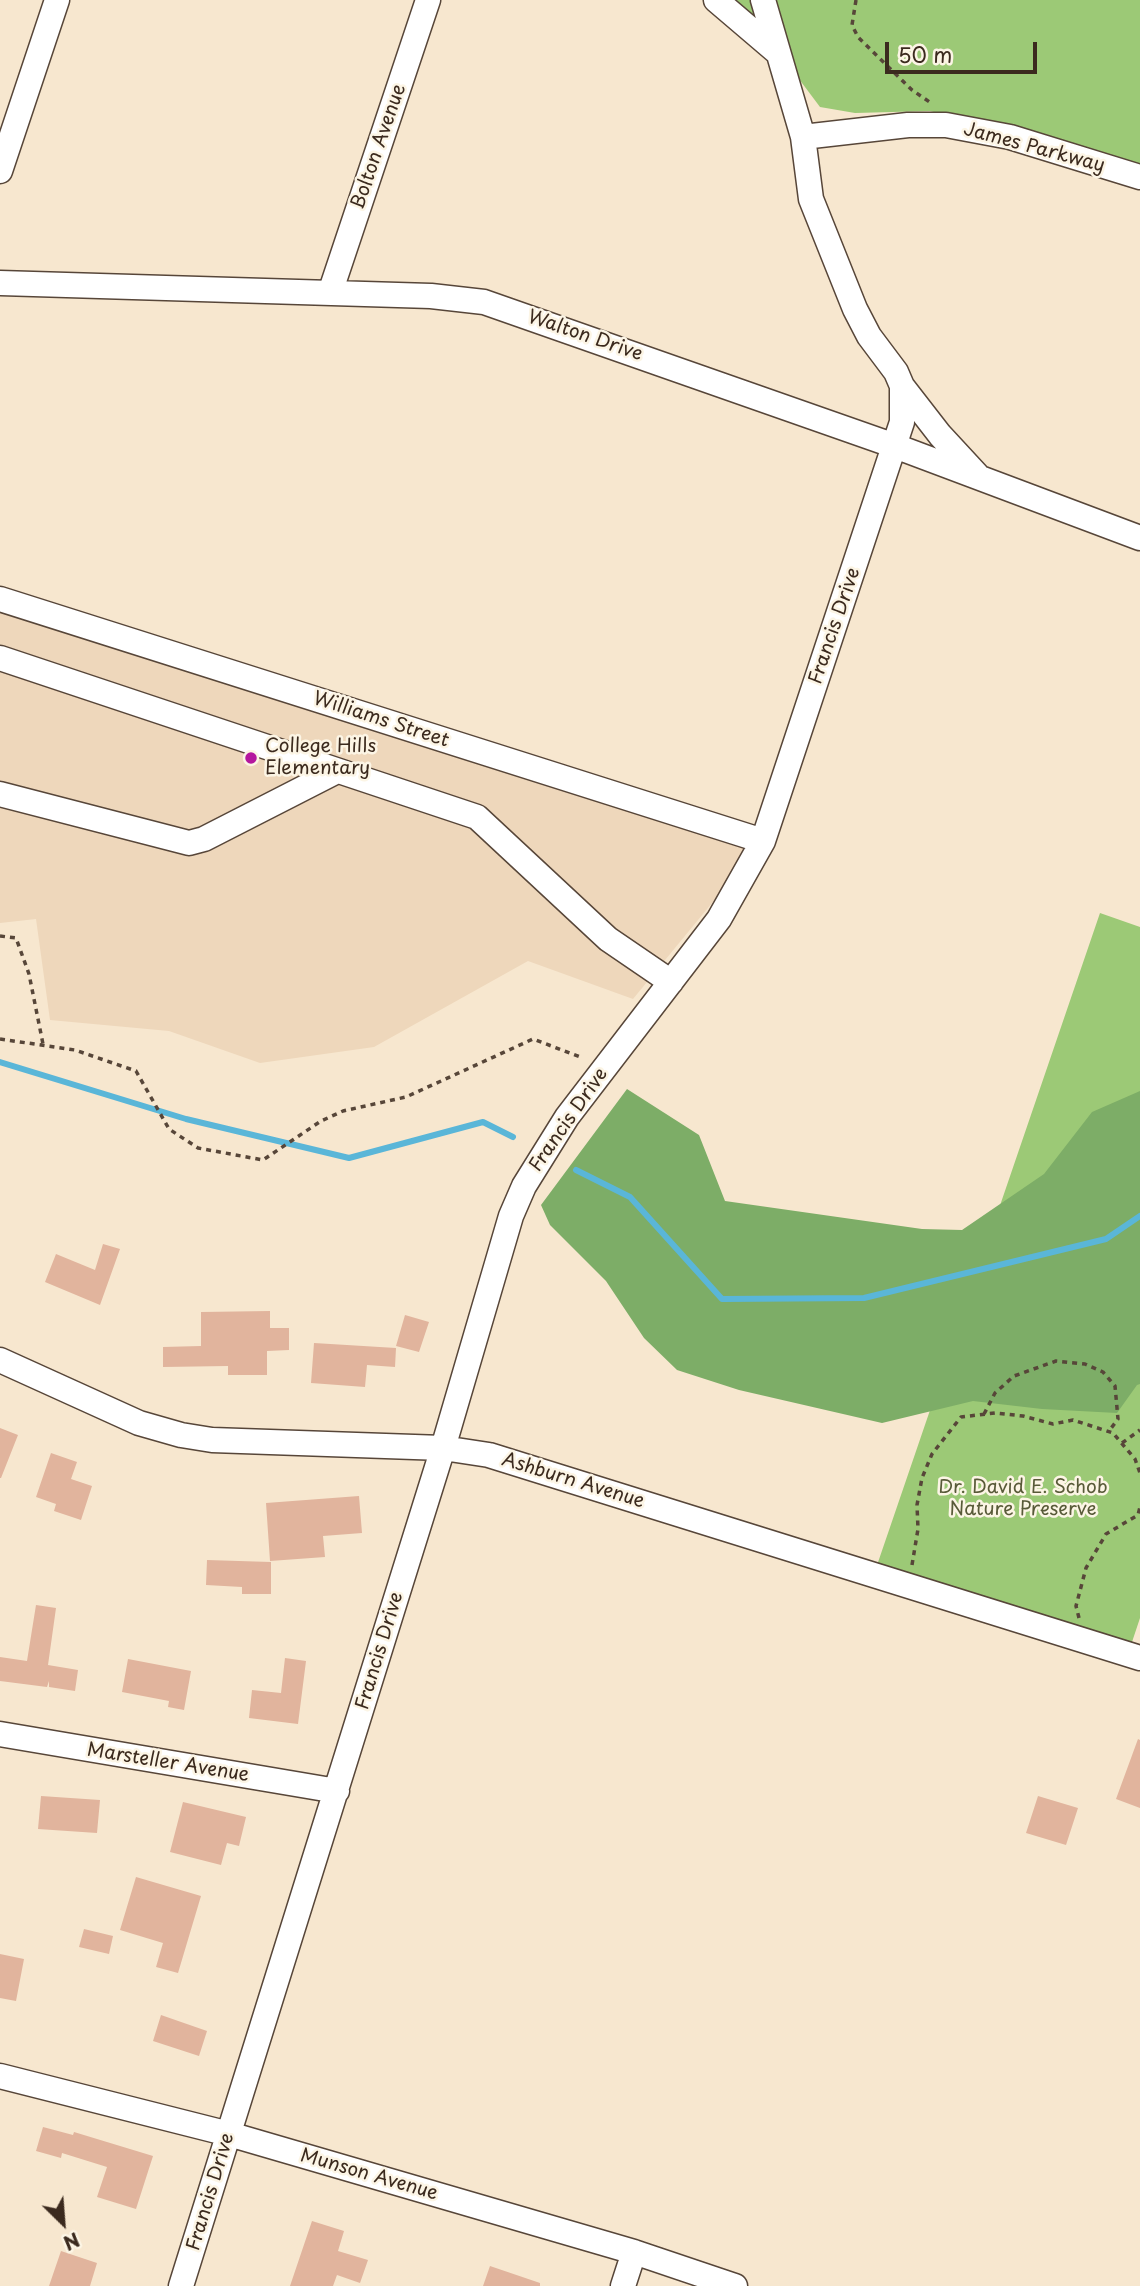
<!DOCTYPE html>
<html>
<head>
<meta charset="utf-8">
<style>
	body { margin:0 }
	#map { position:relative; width:1140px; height:2286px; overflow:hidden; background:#f7e7cf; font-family:"Playpen Sans",sans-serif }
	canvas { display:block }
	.north { position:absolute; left:28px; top:2188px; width:70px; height:70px; -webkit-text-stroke:5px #fcf5e5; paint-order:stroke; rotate:155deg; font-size:19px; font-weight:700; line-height:28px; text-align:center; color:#3b2a1e }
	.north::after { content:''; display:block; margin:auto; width:24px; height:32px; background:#3b2a1e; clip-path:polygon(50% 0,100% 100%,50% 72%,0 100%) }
	.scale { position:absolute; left:885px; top:42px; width:152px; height:32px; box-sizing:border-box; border:4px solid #3b2a1e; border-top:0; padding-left:9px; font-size:21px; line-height:24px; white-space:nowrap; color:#3b2a1e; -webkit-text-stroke:5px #fcf5e5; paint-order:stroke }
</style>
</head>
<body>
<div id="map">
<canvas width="1140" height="2286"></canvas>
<div class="north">N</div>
<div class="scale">50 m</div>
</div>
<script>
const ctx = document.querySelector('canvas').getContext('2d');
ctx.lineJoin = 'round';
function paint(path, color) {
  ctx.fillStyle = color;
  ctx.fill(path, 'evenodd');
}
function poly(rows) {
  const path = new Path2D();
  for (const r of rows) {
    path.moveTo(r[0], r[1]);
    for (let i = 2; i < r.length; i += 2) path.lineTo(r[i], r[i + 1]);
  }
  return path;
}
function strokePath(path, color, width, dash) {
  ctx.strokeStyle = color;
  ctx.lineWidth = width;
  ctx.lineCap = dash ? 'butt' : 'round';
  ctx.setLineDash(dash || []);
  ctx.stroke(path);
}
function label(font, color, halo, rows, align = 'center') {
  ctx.font = font + ' "Playpen Sans",sans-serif';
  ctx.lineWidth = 5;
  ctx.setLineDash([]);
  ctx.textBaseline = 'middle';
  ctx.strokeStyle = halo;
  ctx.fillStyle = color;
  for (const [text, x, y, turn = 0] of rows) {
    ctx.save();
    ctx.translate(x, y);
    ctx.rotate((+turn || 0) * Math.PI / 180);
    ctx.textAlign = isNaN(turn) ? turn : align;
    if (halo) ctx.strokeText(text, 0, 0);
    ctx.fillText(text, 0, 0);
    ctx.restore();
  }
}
const built = poly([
	[0,599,763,841,633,999,528,961,374,1047,260,1063,169,1031,50,1020,36,919,0,923]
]);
const green = poly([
	[732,0,1140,0,1140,167,930,111,855,113,820,107,754,19],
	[1100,913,1140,927,1140,1618,1128,1654,874,1574]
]);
const forest = poly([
	[627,1089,699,1135,725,1201,922,1229,962,1230,1044,1174,1092,1112,1140,1091,1140,1384,1137,1385,1117,1413,1042,1409,973,1401,882,1423,739,1390,677,1370,644,1338,606,1281,550,1225,541,1205]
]);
const stream = poly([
	[0,1062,186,1119,349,1158,483,1122,513,1137],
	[576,1170,630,1197,722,1299,864,1298,1106,1239,1140,1216]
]);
const building = poly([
	[103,1244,120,1249,100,1305,45,1282,56,1254,95,1270],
	[270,1311,270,1328,289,1328,289,1350,267,1351,267,1375,228,1375,228,1366,163,1367,163,1347,201,1346,201,1312],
	[405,1315,429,1322,419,1352,396,1346],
	[314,1343,396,1348,395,1367,367,1365,365,1387,311,1383],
	[0,1428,18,1435,1,1478,0,1478],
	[51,1453,77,1462,71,1479,92,1486,81,1520,54,1511,56,1504,36,1497],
	[359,1496,362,1533,323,1536,325,1557,270,1561,266,1503],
	[207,1560,271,1562,271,1594,242,1594,242,1587,206,1585],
	[36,1605,56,1608,48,1665,78,1670,75,1691,49,1687,49,1681,47,1687,0,1681,0,1657,27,1661],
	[285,1658,306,1661,298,1724,249,1718,252,1690,281,1693],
	[128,1659,191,1671,184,1710,168,1707,169,1701,122,1692],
	[1138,1739,1140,1740,1140,1808,1116,1799],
	[41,1796,100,1800,97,1833,38,1829],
	[1038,1796,1078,1808,1066,1845,1026,1833],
	[183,1802,246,1817,239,1846,227,1843,221,1865,170,1852],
	[136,1877,201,1896,178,1973,156,1967,163,1943,120,1930],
	[84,1929,113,1936,109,1954,79,1947],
	[0,1954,24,1959,16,2001,0,1998],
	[161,2015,207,2031,199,2056,153,2041],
	[43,2127,73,2135,74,2132,153,2156,136,2209,97,2197,107,2167,62,2153,61,2158,36,2151],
	[312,2221,344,2231,338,2251,368,2260,360,2283,337,2275,333,2286,290,2286],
	[61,2251,97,2263,90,2286,49,2286],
	[490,2266,540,2283,540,2286,483,2286]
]);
const path = poly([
	[856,0,852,25,858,37,912,90,931,103],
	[0,936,16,938,29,974,43,1044],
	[0,1039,75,1050,136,1071,169,1129,198,1148,263,1160,321,1121,343,1111,406,1097,533,1039,583,1058],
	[984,1414,995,1393,1014,1376,1056,1361,1085,1364,1103,1372,1115,1386,1118,1419,1109,1431],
	[1122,1443,1140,1430],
	[912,1565,918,1529,917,1505,922,1478,932,1454,961,1417,995,1413,1023,1416,1053,1424,1073,1420,1113,1433,1135,1459,1140,1473],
	[1079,1618,1076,1606,1086,1568,1106,1534,1138,1515,1140,1507]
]);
const minor = poly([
	[716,0,777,52],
	[803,137,908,125,946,125,1010,137,1140,177],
	[0,171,57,0],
	[0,283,431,296,484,302,895,446,1140,538],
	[330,293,428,0],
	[902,386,940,435,977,475],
	[0,599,763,841],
	[0,658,477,817,608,939,671,982],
	[0,794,189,843,204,839,337,771],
	[0,1360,139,1423,181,1435,212,1440,443,1448,489,1455,1140,1658],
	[0,1734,337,1791],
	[0,2076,229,2134,634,2252,735,2286],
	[181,2286,443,1448,511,1216,524,1186,567,1117,719,919,763,841,902,422,902,386,896,372,869,336,855,309,811,199,803,137,763,0],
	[623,2286,634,2252]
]);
const markers = [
	[251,758,7,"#b5179e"]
];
const streetNames = [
	["Bolton Avenue",379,147,-71],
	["James Parkway",1034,148,15],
	["Walton Drive",585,336,19],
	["Francis Drive",835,626,-71],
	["Williams Street",381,720,18],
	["Francis Drive",569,1120,-55],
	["Ashburn Avenue",573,1481,17],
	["Francis Drive",380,1651,-73],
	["Marsteller Avenue",168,1763,9],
	["Munson Avenue",369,2175,16],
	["Francis Drive",211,2192,-73]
];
const poiNames = [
	["College Hills",265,747],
	["Elementary",265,769]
];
const parkNames = [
	["Dr. David E. Schob",1023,1488],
	["Nature Preserve",1023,1510]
];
paint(built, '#eed7bb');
paint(green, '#9cc976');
paint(forest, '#7dad67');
strokePath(stream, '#5ab6d8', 6);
paint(building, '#e1b49d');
strokePath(minor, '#574639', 27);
strokePath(path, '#574639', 3.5, [5, 5]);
strokePath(minor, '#fff', 24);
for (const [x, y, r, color] of markers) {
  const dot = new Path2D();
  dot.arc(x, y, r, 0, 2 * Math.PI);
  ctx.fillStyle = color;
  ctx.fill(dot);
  strokePath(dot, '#fcf5e5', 2.5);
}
label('19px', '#3b2a1e', '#fcf5e5', streetNames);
label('19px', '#3b2a1e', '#fcf5e5', poiNames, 'left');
label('19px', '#585a38', '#fcf5e5', parkNames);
</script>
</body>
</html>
